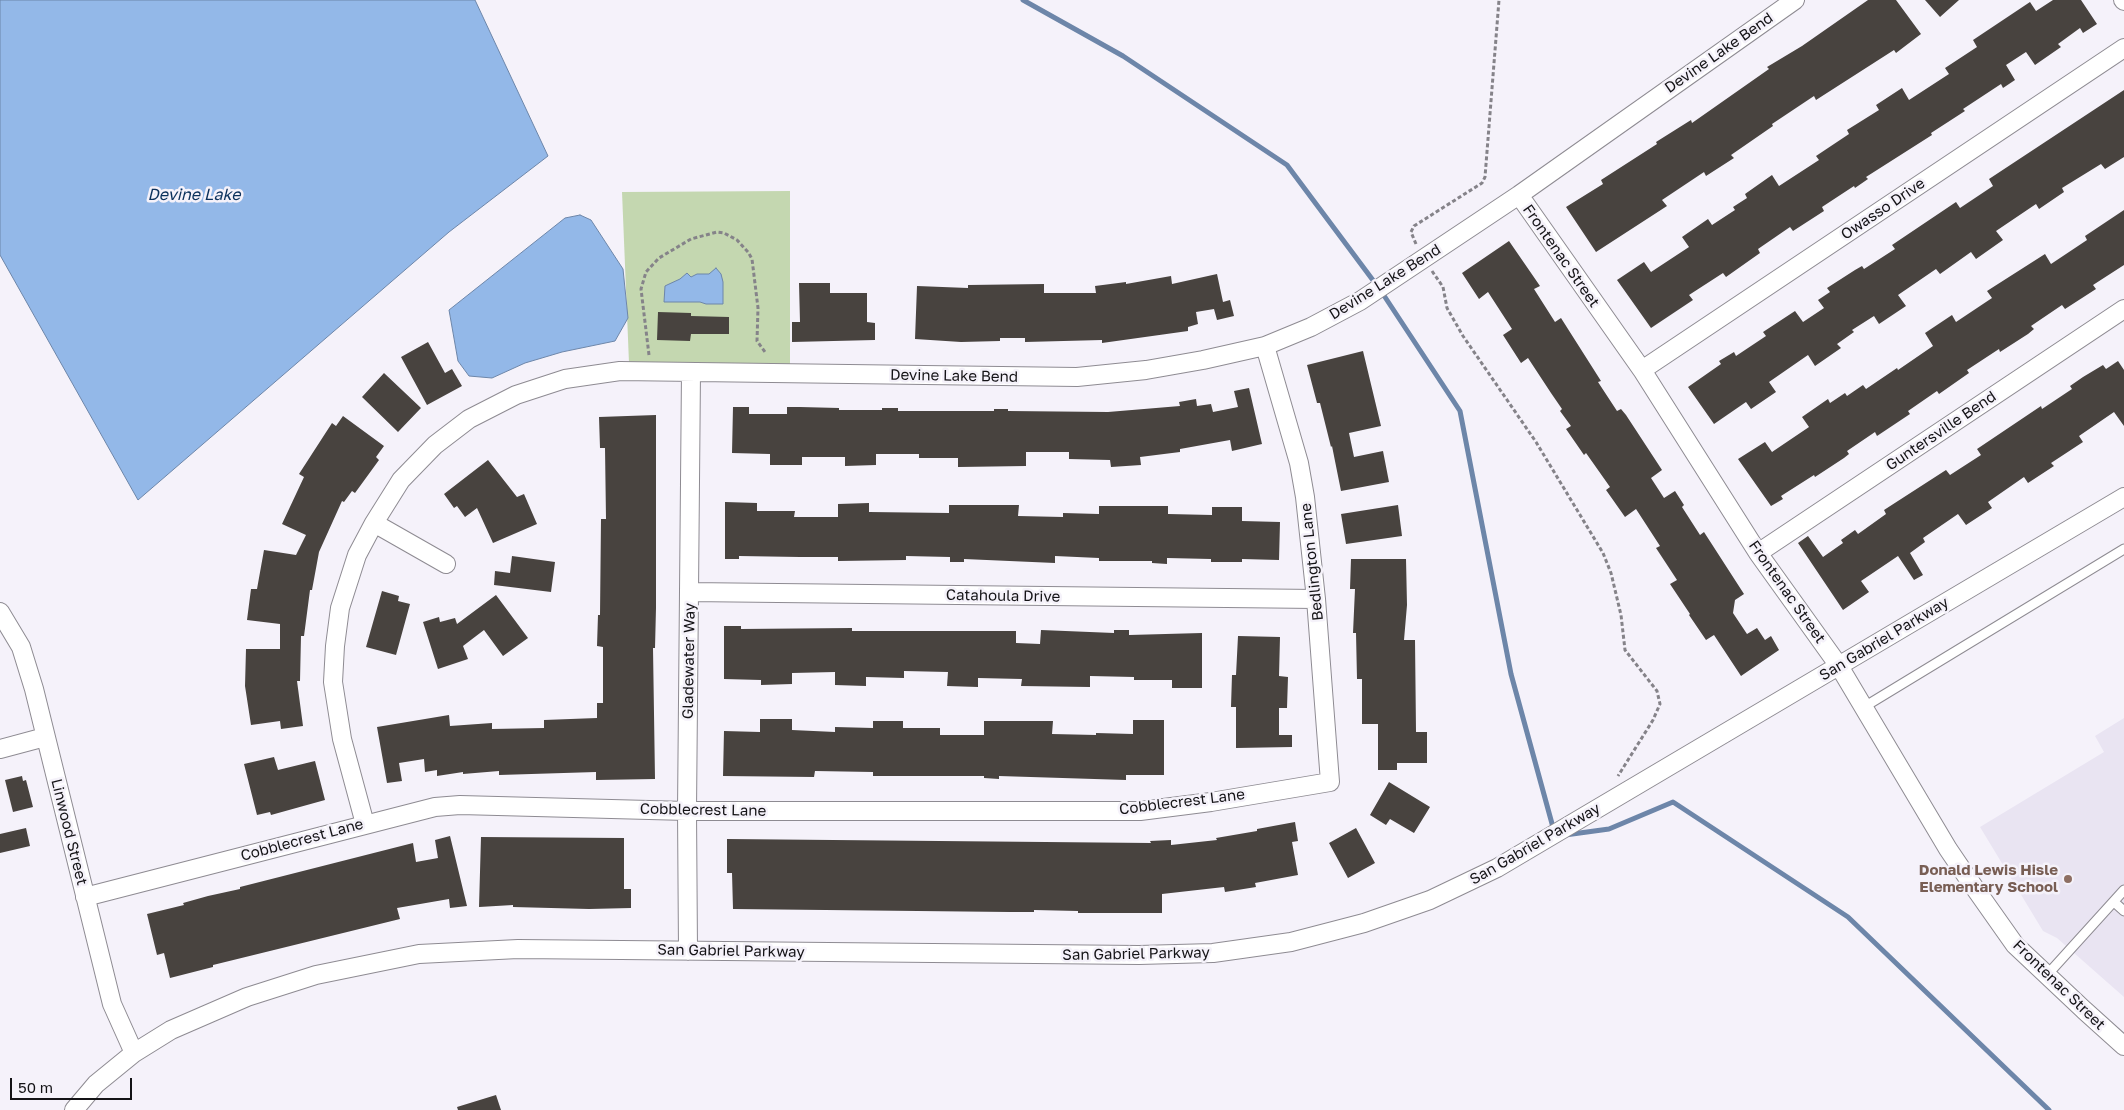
<!DOCTYPE html>
<html>
<head>
<meta charset="utf-8">
<style>
	body { margin:0 }
	#map { position:relative; width:2124px; height:1110px; overflow:hidden; background:#f5f2fa; font-family:"Golos Text",sans-serif }
	canvas { display:block }
	.scale { position:absolute; left:10px; top:1078px; width:122px; height:22px; box-sizing:border-box; border:2px solid #141316; border-top:0; padding-left:6px; font-size:15px; line-height:18px; white-space:nowrap; color:#141316; -webkit-text-stroke:4px #f5f2fa; paint-order:stroke }
</style>
</head>
<body>
<div id="map">
<canvas width="2124" height="1110"></canvas>
<div class="scale">50 m</div>
</div>
<script>
const ctx = document.querySelector('canvas').getContext('2d');
ctx.lineJoin = 'round';
function paint(path, color) {
  ctx.fillStyle = color;
  ctx.fill(path, 'evenodd');
}
function poly(rows) {
  const path = new Path2D();
  for (const r of rows) {
    path.moveTo(r[0], r[1]);
    for (let i = 2; i < r.length; i += 2) path.lineTo(r[i], r[i + 1]);
  }
  return path;
}
function strokePath(path, color, width, dash) {
  ctx.strokeStyle = color;
  ctx.lineWidth = width;
  ctx.lineCap = dash ? 'butt' : 'round';
  ctx.setLineDash(dash || []);
  ctx.stroke(path);
}
function label(font, color, halo, rows, align = 'center') {
  ctx.font = font + ' "Golos Text",sans-serif';
  ctx.lineWidth = 5;
  ctx.setLineDash([]);
  ctx.textBaseline = 'middle';
  ctx.strokeStyle = halo;
  ctx.fillStyle = color;
  for (const [text, x, y, turn = 0] of rows) {
    ctx.save();
    ctx.translate(x, y);
    ctx.rotate((+turn || 0) * Math.PI / 180);
    ctx.textAlign = isNaN(turn) ? turn : align;
    if (halo) ctx.strokeText(text, 0, 0);
    ctx.fillText(text, 0, 0);
    ctx.restore();
  }
}
const built = poly([
	[2124,718,2124,997,2057,938,2043,931,1980,827,2104,752,2095,736]
]);
const green = poly([
	[790,191,790,364,629,363,622,192]
]);
const water = poly([
	[0,0,475,0,548,156,449,232,138,500,0,255,0,0],
	[580,215,591,220,623,269,628,318,615,341,562,352,525,363,492,378,469,376,458,361,449,310,565,218,580,215],
	[716,268,721,274,723,282,723,304,706,304,700,302,664,302,665,286,667,285,680,279,687,273,691,277,697,274,709,274,716,268]
]);
const stream = poly([
	[1023,0,1123,56,1287,165,1381,291,1460,411,1511,674,1554,831],
	[1565,835,1609,829,1673,802,1848,917,2049,1110]
]);
const building = poly([
	[1868,0,1896,0,1921,34,1896,53,1894,50,1816,100,1814,96,1772,124,1773,126,1731,155,1734,158,1706,176,1704,172,1662,200,1667,206,1596,252,1566,207,1603,184,1601,180,1657,144,1656,142,1691,120,1692,123,1769,69,1767,67,1802,46],
	[1925,0,1959,0,1940,17],
	[2053,0,2081,0,2097,24,2083,33,2080,28,2058,44,2061,47,2035,65,2026,52,2006,65,2015,80,2003,88,2001,84,1963,109,1965,111,1931,133,1932,135,1866,177,1868,179,1855,188,1854,186,1822,207,1824,211,1793,231,1790,227,1758,249,1760,253,1726,277,1723,273,1689,295,1693,300,1651,328,1617,280,1644,262,1651,272,1689,247,1682,237,1708,219,1712,225,1735,210,1733,207,1747,198,1745,194,1772,175,1779,186,1819,160,1816,156,1849,134,1847,130,1879,110,1876,105,1902,88,1909,100,1949,74,1945,68,1977,47,1973,40,2030,2,2036,11],
	[2124,90,2124,157,2105,169,2101,164,2062,188,2064,192,2039,209,2036,204,1996,231,2003,240,1976,259,1971,252,1940,274,1936,269,1898,295,1906,306,1879,324,1874,316,1852,330,1854,332,1837,344,1841,348,1815,366,1808,355,1769,382,1776,392,1751,409,1746,402,1714,424,1688,387,1721,364,1719,361,1734,352,1736,356,1766,336,1763,332,1795,311,1803,322,1824,308,1818,300,1830,292,1827,288,1855,270,1862,266,1864,269,1895,249,1892,245,1956,202,1960,208,1993,186,1989,179],
	[2124,210,2124,265,2093,285,2096,289,2065,309,2062,305,2031,326,2034,329,2028,334,2000,352,1999,349,1967,370,1969,373,1939,394,1937,391,1908,411,1910,414,1877,436,1875,432,1847,451,1849,454,1844,458,1815,477,1814,475,1781,496,1783,499,1771,506,1738,459,1765,442,1772,452,1809,427,1802,417,1828,399,1830,403,1845,393,1847,396,1863,385,1866,389,1897,368,1898,370,1933,346,1925,333,1952,315,1956,322,1992,298,1987,291,2045,254,2051,264,2087,240,2085,236],
	[1509,241,1540,286,1534,289,1555,322,1561,318,1601,381,1598,382,1617,411,1621,409,1626,415,1662,470,1651,478,1664,498,1675,491,1684,505,1682,507,1700,535,1704,532,1744,594,1735,600,1733,613,1747,634,1757,628,1765,640,1771,636,1779,650,1741,676,1714,635,1706,640,1689,615,1690,614,1670,584,1677,580,1656,548,1660,546,1636,509,1625,517,1606,490,1610,487,1586,453,1584,455,1566,429,1571,426,1560,411,1562,409,1551,393,1528,358,1521,363,1503,335,1512,329,1488,292,1479,299,1462,273],
	[1217,274,1223,302,1230,300,1234,316,1217,320,1214,309,1196,312,1198,324,1188,327,1188,331,1102,343,1102,340,1025,342,1025,338,1000,338,1000,341,961,342,915,339,917,286,968,288,968,285,1044,284,1044,293,1096,293,1095,286,1126,282,1126,284,1171,276,1172,284],
	[799,283,830,283,830,293,867,293,867,322,875,323,875,340,792,342,792,322,800,322],
	[658,312,691,313,691,316,729,317,729,334,691,334,690,341,657,340],
	[428,342,445,373,452,369,462,386,427,405,401,357],
	[1363,351,1381,426,1349,433,1354,457,1383,451,1389,482,1341,491,1332,446,1331,447,1320,403,1317,403,1307,365],
	[2118,361,2124,370,2124,426,2114,412,2079,436,2083,442,2051,463,2054,466,2028,483,2024,477,1988,502,1992,508,1966,525,1958,514,1923,538,1925,542,1910,553,1923,575,1914,580,1898,556,1861,581,1869,592,1843,610,1798,543,1808,536,1823,557,1843,543,1841,540,1855,530,1858,534,1886,514,1884,510,1946,470,1950,475,1981,455,1977,449,2041,406,2042,409,2072,389,2070,386,2083,377,2103,365,2106,369],
	[384,373,421,408,398,432,362,397],
	[1249,388,1262,444,1232,451,1230,440,1180,449,1180,452,1140,457,1141,465,1111,467,1110,460,1069,459,1069,452,1026,452,1026,466,958,467,958,458,919,458,919,454,876,454,876,465,845,466,845,457,802,457,802,465,770,465,770,454,732,453,733,407,749,407,749,414,787,414,787,407,800,407,839,408,839,410,882,410,882,408,898,408,898,411,994,411,994,409,1008,409,1008,411,1108,412,1180,406,1179,402,1196,399,1197,406,1211,404,1213,412,1238,407,1234,391],
	[656,415,656,608,655,648,653,648,655,779,596,780,596,772,499,775,499,771,463,774,463,772,437,776,437,770,425,772,424,759,399,763,402,781,387,783,377,727,449,715,450,726,492,723,492,729,544,728,544,720,597,718,597,703,603,703,603,647,597,646,598,615,600,615,601,519,606,519,605,448,600,448,599,417],
	[343,416,384,446,376,457,379,460,355,493,352,491,344,502,342,501,319,552,312,590,310,590,304,636,301,636,300,681,297,681,303,726,281,729,280,721,251,725,245,686,246,649,280,649,280,624,247,620,251,589,257,589,264,550,296,555,306,535,282,524,304,477,299,474,332,423,336,426],
	[488,460,517,497,524,494,537,524,493,543,477,508,465,517,457,506,454,508,444,494],
	[725,502,757,503,757,511,795,511,794,517,838,517,838,504,869,503,869,512,949,513,949,505,1019,505,1018,516,1063,517,1063,513,1099,514,1099,506,1168,506,1168,514,1212,515,1212,507,1242,507,1242,521,1280,522,1279,560,1242,559,1242,562,1211,562,1211,559,1167,558,1167,564,1152,563,1152,561,1099,561,1099,558,1055,556,1055,563,964,559,964,562,950,562,950,557,906,556,906,560,838,561,838,557,800,557,739,556,739,559,725,559],
	[1398,505,1402,536,1346,544,1341,514],
	[512,556,555,562,551,592,494,585,495,571,510,573],
	[1351,559,1406,559,1407,605,1404,640,1415,640,1416,732,1427,732,1427,763,1397,763,1397,770,1378,770,1378,724,1362,724,1362,679,1357,679,1356,633,1353,633,1355,589,1350,589],
	[382,591,399,596,398,601,410,604,396,655,366,647],
	[496,595,528,638,503,656,484,630,463,646,468,659,438,669,423,622,439,617,440,622,455,618,457,624],
	[724,626,741,626,741,629,852,628,852,631,1016,631,1016,643,1040,644,1041,630,1114,633,1114,630,1129,630,1129,635,1202,633,1202,688,1172,688,1172,680,1134,680,1134,677,1090,676,1090,687,1021,686,1022,679,978,678,978,687,947,686,948,672,904,671,904,678,866,677,866,686,835,685,835,672,792,673,792,684,761,685,761,680,724,679],
	[1238,636,1280,637,1279,676,1288,677,1287,708,1279,708,1279,735,1292,735,1292,747,1236,748,1236,707,1231,707,1232,675,1236,675],
	[760,719,792,719,792,730,835,732,835,727,873,728,873,721,903,721,903,728,940,728,940,735,984,735,984,721,1053,721,1052,734,1096,735,1096,733,1133,734,1133,720,1164,720,1164,775,1126,775,1126,780,999,776,999,779,984,778,984,776,873,776,873,772,815,771,814,777,723,776,724,731,760,732],
	[274,757,278,770,315,761,325,800,271,815,270,812,257,815,244,764],
	[22,776,23,781,26,780,33,807,13,812,5,780],
	[1389,782,1430,807,1414,833,1390,819,1386,825,1370,815],
	[1295,822,1298,841,1292,842,1298,875,1255,883,1256,887,1225,892,1224,887,1162,894,1162,913,1078,913,1078,911,1034,910,1034,912,1010,912,733,909,732,873,727,873,727,839,1151,843,1150,841,1171,840,1171,845,1217,840,1216,838,1257,831,1257,829],
	[26,828,30,846,0,853,0,834],
	[1356,828,1375,863,1348,878,1329,843],
	[450,836,467,906,450,908,449,899,397,908,400,919,213,965,213,967,170,978,164,953,157,955,147,914,184,905,183,903,208,896,240,889,240,887,413,843,416,862,438,858,435,840],
	[481,837,624,838,624,889,631,889,631,908,589,909,513,907,513,905,479,907],
	[496,1095,501,1110,458,1110,457,1107]
]);
const path = poly([
	[1416,244,1411,232,1414,226,1482,183,1485,177,1499,0],
	[1432,271,1443,287,1447,308,1463,336,1536,442,1603,553,1611,573,1621,615,1625,650,1657,691,1660,704,1653,720,1618,776],
	[649,355,641,289,646,272,659,258,691,239,717,232,724,233,737,240,748,252,752,259,758,308,757,341,765,352]
]);
const service = poly([
	[1864,707,2124,549],
	[2114,902,2124,911],
	[2047,975,2124,890]
]);
const minor = poly([
	[2123,0,2124,1],
	[1519,195,1642,370,1758,553,1839,666,1948,849,1967,877,2015,945,2084,1010,2124,1046],
	[1642,370,2124,48],
	[374,523,446,564],
	[1758,553,2124,309],
	[689,592,1316,599],
	[0,612,21,647,34,689,112,1004,134,1053],
	[0,749,45,737],
	[365,824,342,739,333,682,335,646,340,608,357,555,374,523,401,480,435,445,469,419,516,395,565,379,620,371,1077,377,1146,370,1203,360,1265,346,1311,327,1360,301,1519,195,1795,0],
	[85,897,435,807,460,805,687,811,1140,811,1211,802,1330,782,1316,599,1305,497,1299,463,1265,346],
	[688,951,687,811,691,372],
	[74,1110,96,1084,134,1053,171,1030,247,997,316,975,419,954,518,949,1139,955,1213,953,1291,942,1364,923,1430,900,1497,868,2124,497]
]);
const markers = [
	[2068,879,5,"#8d6e63"]
];
const streetNames = [
	["Devine Lake Bend",1719,53,-35],
	["Owasso Drive",1883,209,-34],
	["Frontenac Street",1561,256,55],
	["Devine Lake Bend",1385,282,-32],
	["Devine Lake Bend",954,376,1],
	["Guntersville Bend",1941,431,-34],
	["Bedlington Lane",1312,562,-96],
	["Frontenac Street",1787,592,55],
	["Catahoula Drive",1003,596,1],
	["San Gabriel Parkway",1884,639,-31],
	["Gladewater Way",689,661,-89],
	["Cobblecrest Lane",1182,802,-7],
	["Cobblecrest Lane",703,810,1],
	["Linwood Street",69,832,76],
	["Cobblecrest Lane",302,840,-15],
	["San Gabriel Parkway",1535,844,-30],
	["San Gabriel Parkway",731,951,1],
	["San Gabriel Parkway",1136,954,-1],
	["Frontenac Street",2059,985,44]
];
const educationNames = [
	["Donald Lewis Hisle",2058,870],
	["Elementary School",2058,887]
];
const waterNames = [
	["Devine Lake",194,195]
];
paint(built, '#e9e4f2');
paint(green, '#c4d7b0');
paint(water, '#93b8e8');
strokePath(water, '#6d86a9', 1);
strokePath(stream, '#6d86a9', 5);
paint(building, '#48433f');
strokePath(service, '#8e8b92', 11);
strokePath(minor, '#8e8b92', 20);
strokePath(path, '#858389', 3, [4, 2.5]);
strokePath(service, '#fff', 9);
strokePath(minor, '#fff', 18);
for (const [x, y, r, color] of markers) {
  const dot = new Path2D();
  dot.arc(x, y, r, 0, 2 * Math.PI);
  ctx.fillStyle = color;
  ctx.fill(dot);
  strokePath(dot, '#f5f2fa', 2);
}
label('15px', '#141316', '#f5f2fa', streetNames);
label('bold 15px', '#785e54', '#f5f2fa', educationNames, 'right');
label('italic 16px', '#0b315c', '#f5f2fa', waterNames);
</script>
</body>
</html>
